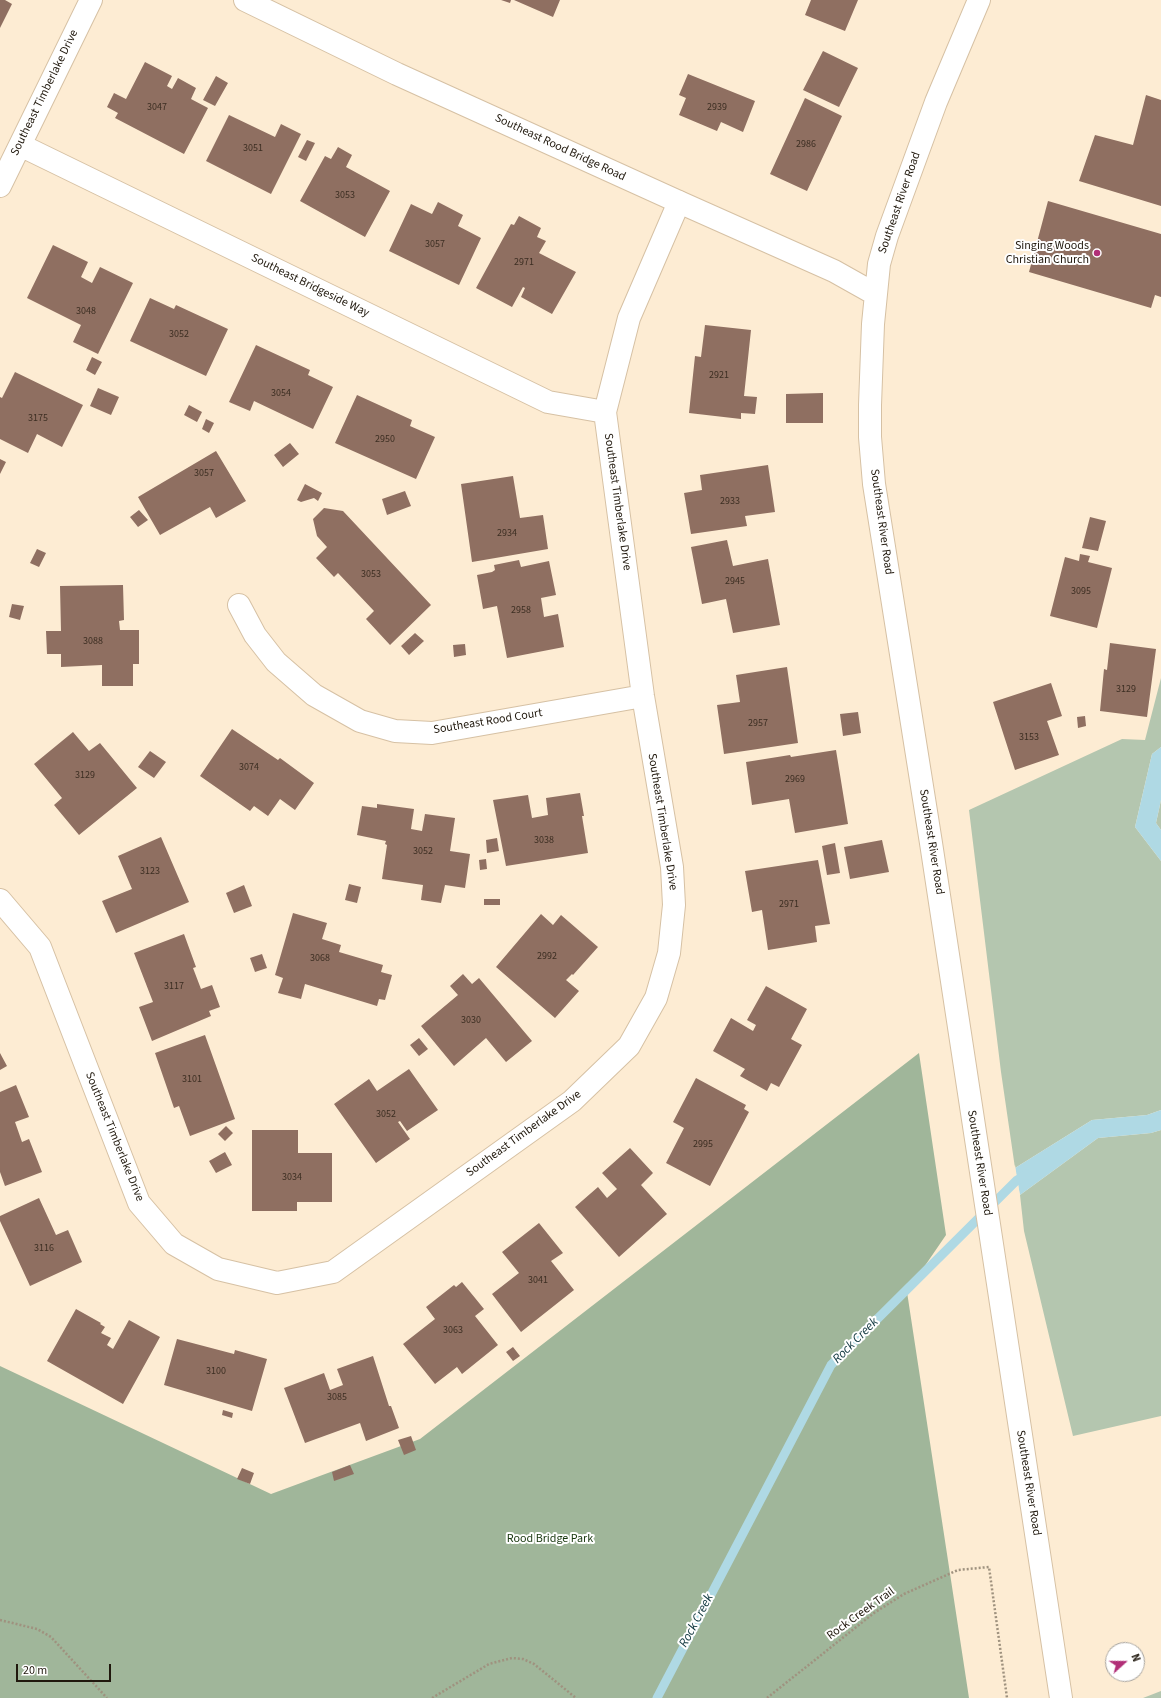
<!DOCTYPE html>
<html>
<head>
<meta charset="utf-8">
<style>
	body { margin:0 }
	#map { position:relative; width:1161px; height:1698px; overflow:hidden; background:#fdecd3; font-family:"Source Sans 3",sans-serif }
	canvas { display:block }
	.north { position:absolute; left:1105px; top:1642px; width:40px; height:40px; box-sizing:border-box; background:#fff; border:1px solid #a6a39e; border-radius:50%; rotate:69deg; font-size:11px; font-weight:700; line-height:16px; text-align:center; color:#20180d }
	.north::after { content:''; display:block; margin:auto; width:14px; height:18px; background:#b12e77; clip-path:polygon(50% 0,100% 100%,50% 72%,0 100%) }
	.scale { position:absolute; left:16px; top:1664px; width:95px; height:18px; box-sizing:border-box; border:2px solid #20180d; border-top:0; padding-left:5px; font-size:12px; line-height:14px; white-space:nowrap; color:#20180d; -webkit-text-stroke:3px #fff; paint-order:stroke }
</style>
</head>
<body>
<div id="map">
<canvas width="1161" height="1698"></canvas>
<div class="north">N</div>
<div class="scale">20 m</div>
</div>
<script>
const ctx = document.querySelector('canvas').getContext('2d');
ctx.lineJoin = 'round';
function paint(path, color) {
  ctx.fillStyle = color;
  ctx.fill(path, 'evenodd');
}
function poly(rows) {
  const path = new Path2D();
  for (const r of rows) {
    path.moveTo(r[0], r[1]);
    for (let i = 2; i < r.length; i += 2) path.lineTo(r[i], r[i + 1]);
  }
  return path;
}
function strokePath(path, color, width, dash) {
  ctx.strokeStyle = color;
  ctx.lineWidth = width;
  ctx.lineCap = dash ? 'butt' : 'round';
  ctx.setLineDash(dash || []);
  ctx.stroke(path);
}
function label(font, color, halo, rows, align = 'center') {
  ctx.font = font + ' "Source Sans 3",sans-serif';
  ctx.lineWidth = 4;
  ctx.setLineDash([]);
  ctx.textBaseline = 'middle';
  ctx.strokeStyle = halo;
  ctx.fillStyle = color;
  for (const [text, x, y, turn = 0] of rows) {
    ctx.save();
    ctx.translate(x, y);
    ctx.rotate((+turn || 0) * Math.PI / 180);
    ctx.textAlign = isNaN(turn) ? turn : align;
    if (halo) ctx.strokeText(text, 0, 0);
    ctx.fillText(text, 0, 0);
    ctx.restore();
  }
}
const green = poly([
	[1161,678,1161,747,1152,754,1135,827,1161,861,1161,1110,1147,1115,1092,1120,1015,1168,1001,1072,969,810,1122,739,1145,740],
	[1161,800,1161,830,1156,823],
	[1161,1130,1161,1416,1073,1436,1024,1231,1020,1195,1098,1138,1151,1133],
	[1161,1691,1161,1698,1143,1698]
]);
const forest = poly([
	[919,1053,946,1235,907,1292,969,1698,0,1698,0,1366,271,1494,420,1439]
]);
const water = poly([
	[1161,747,1161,800,1156,823,1161,830,1161,861,1135,827,1152,754],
	[1161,1110,1161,1130,1151,1133,1098,1138,1020,1195,1015,1168,1092,1120,1147,1115]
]);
const pier = poly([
	[1015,1165,1020,1197,1018,1196,1013,1168]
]);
const stream = poly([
	[657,1698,831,1365,1017,1180,1027,1174]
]);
const building = poly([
	[0,0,5,0,12,4,0,28],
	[501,0,511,0,510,3],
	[514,0,560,0,553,17],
	[811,0,858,0,845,31,805,15],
	[823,51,858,68,839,107,803,90],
	[145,62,172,76,167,86,172,89,178,78,196,88,191,99,208,108,184,154,115,118,118,113,107,107,114,93,126,99],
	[688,74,755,101,743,132,721,122,717,131,679,115,686,98,679,95],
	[216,76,228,83,215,106,203,100],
	[1146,95,1161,100,1161,206,1079,181,1095,135,1133,145],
	[805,98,842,116,807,191,770,174],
	[229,115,275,137,281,124,301,134,271,194,206,161],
	[307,140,315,143,306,161,298,157],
	[338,147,352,155,346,167,390,191,365,237,300,201,325,156,331,159],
	[1048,201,1161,234,1161,297,1155,295,1151,308,1029,272],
	[438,202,463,215,458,226,481,238,459,285,389,251,411,204,432,214],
	[519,216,541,228,537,237,546,241,539,253,576,272,552,314,521,297,525,288,523,287,512,307,476,288,511,224,514,225],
	[53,245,88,262,81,277,92,283,100,267,133,283,98,354,73,342,81,325,27,298],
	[150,298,174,309,176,305,228,329,206,376,130,341],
	[705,325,751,330,744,396,757,397,755,414,741,413,741,419,689,413,695,356,701,357],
	[256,345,310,370,308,375,333,387,313,429,254,401,250,411,229,402],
	[92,357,102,362,95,375,86,370],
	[15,372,83,405,62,447,37,434,28,453,0,439,0,397,2,398],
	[98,388,119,397,111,415,90,406],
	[823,393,823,423,786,423,786,394],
	[357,395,412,420,410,426,435,437,416,479,335,443],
	[189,405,202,412,197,422,184,415],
	[206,419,214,423,209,433,202,429],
	[290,443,299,454,283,467,274,455],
	[216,451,246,501,216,518,210,507,160,535,138,497],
	[0,459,6,462,0,474],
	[768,465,775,512,745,516,747,526,691,534,684,493,702,490,700,475],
	[513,476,520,518,543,515,548,549,472,562,461,484],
	[305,484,322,493,318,501,314,498,301,502,297,500],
	[405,491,411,506,387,515,382,499],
	[324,508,343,511,431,605,390,645,366,619,374,611,338,573,334,577,316,558,327,547,317,536,313,519],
	[139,510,148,520,138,527,130,517],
	[1090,517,1106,521,1098,551,1082,548],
	[727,540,733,566,768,559,780,625,733,633,726,599,702,604,691,547],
	[37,549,46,553,39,567,30,563],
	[1080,554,1090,556,1088,562,1112,568,1097,628,1050,616,1065,557,1079,561],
	[519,560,521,567,549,561,556,595,541,598,544,617,558,614,564,647,507,658,497,606,483,609,477,575,492,572,495,570,494,565],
	[123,585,124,620,119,621,120,630,139,630,139,664,133,664,133,686,102,686,102,665,61,667,61,654,47,654,46,631,61,631,60,586],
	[12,604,24,606,20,620,9,617],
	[415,633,424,641,409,655,401,646],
	[1110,643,1156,649,1147,717,1100,711,1104,669,1107,670],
	[465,644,466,655,454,657,453,645],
	[787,667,798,743,724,754,717,705,740,702,736,675],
	[1051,683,1062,716,1047,721,1059,755,1015,770,993,702],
	[858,712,861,733,843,736,840,714],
	[1085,716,1086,726,1078,728,1077,717],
	[232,729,278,760,280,758,314,783,295,810,280,799,268,816,254,806,250,811,200,776],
	[73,732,89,751,100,743,137,788,79,835,54,805,62,798,34,764],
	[836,750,848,824,795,833,789,799,752,805,746,762,790,755,791,757],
	[150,751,166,762,154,778,138,767],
	[580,793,584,816,582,816,588,853,506,866,493,800,528,795,532,818,548,815,546,798],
	[377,804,414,809,411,829,422,831,425,814,455,818,450,851,470,854,465,888,445,885,441,903,421,900,423,885,382,879,387,845,385,844,386,841,357,835,362,806,377,808],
	[161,837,189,902,116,933,102,901,132,889,118,856],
	[497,838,499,851,487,853,486,840],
	[882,840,889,872,850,879,844,847],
	[835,843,840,873,827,875,822,846],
	[486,859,487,869,480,870,479,860],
	[818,860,830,924,815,926,817,942,768,950,762,910,752,912,745,871],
	[349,884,361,887,357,903,345,900],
	[244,885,252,906,234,913,226,893],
	[484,899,500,899,500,905,484,905],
	[293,913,327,923,322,939,341,945,339,952,383,965,381,972,392,975,385,1000,379,999,377,1006,305,984,301,999,278,993,283,978,275,975],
	[541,914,553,925,561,915,598,947,573,975,572,974,566,980,579,991,555,1018,496,967],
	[184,934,196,967,193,968,201,989,212,985,220,1007,209,1011,211,1016,152,1041,139,1007,153,1002,134,953],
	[262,954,267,968,255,972,250,958],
	[463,974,472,984,479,978,532,1041,506,1062,486,1038,454,1066,421,1026,458,995,450,986],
	[766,986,807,1009,791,1039,802,1045,779,1087,771,1083,767,1091,740,1076,745,1069,713,1051,731,1018,753,1031,756,1025,747,1020],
	[205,1035,235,1119,190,1136,179,1106,174,1108,155,1053],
	[419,1038,428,1049,419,1056,410,1045],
	[0,1053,7,1066,0,1070],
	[409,1069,438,1110,407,1131,400,1121,398,1122,410,1139,376,1163,334,1104,369,1079,377,1091],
	[696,1078,746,1105,744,1109,749,1112,710,1186,666,1163,684,1128,673,1122],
	[16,1085,29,1117,15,1122,22,1142,29,1139,42,1172,5,1186,0,1172,0,1092],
	[226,1126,233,1133,225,1141,218,1134],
	[252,1130,298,1130,298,1153,332,1153,332,1202,297,1202,297,1211,252,1211],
	[630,1148,653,1173,641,1185,667,1214,619,1257,575,1207,598,1187,607,1198,617,1189,602,1173],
	[225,1152,232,1165,216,1173,209,1161],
	[39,1198,56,1235,68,1230,82,1262,30,1286,0,1221,0,1216],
	[539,1223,563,1253,551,1261,574,1290,521,1332,492,1294,519,1273,502,1252],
	[462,1282,484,1309,475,1316,498,1345,462,1374,457,1367,435,1384,403,1344,435,1319,426,1307,454,1285,456,1287],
	[76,1309,101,1323,100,1324,105,1327,101,1333,111,1338,107,1345,113,1349,129,1320,160,1337,123,1404,47,1361],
	[177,1339,234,1354,235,1350,267,1359,252,1411,164,1385],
	[513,1347,520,1356,513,1361,506,1352],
	[373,1356,389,1406,391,1406,399,1428,366,1441,360,1423,305,1443,284,1388,324,1373,330,1390,343,1385,337,1369],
	[223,1410,233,1413,232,1418,222,1415],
	[411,1436,416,1450,404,1455,398,1440],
	[350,1465,354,1474,334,1481,332,1472],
	[242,1468,254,1473,250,1484,237,1479]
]);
const path = poly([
	[0,1620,37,1629,51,1637,107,1698],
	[432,1698,489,1664,512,1658,523,1659,534,1664,576,1698],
	[767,1698,874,1613,904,1594,958,1570,989,1567,1007,1698]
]);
const street = poly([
	[20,145,548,402,605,412],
	[0,186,91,0],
	[239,605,255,635,276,662,314,695,360,721,395,731,432,733,643,696],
	[0,900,40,947,139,1203,174,1244,218,1269,277,1283,333,1272,572,1101,629,1046,656,998,669,953,674,905,672,867,643,696,605,412,629,318,679,202]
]);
const secondary = poly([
	[245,0,397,74,679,202,834,271,875,294],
	[979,0,936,102,887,236,879,264,873,324,870,405,870,437,874,484,931,843,1061,1698]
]);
const markers = [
	[1097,253,4,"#b12e77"]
];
const numberNames = [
	["3047",157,108],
	["2939",717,108],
	["2986",806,145],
	["3051",253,149],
	["3053",345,196],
	["3057",435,245],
	["2971",524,263],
	["3048",86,312],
	["3052",179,335],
	["2921",719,376],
	["3054",281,394],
	["3175",38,419],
	["2950",385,440],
	["3057",204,474],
	["2933",730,502],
	["2934",507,534],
	["3053",371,575],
	["2945",735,582],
	["3095",1081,592],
	["2958",521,611],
	["3088",93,642],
	["3129",1126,690],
	["2957",758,724],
	["3153",1029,738],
	["3074",249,768],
	["3129",85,776],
	["2969",795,780],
	["3038",544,841],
	["3052",423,852],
	["3123",150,872],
	["2971",789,905],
	["2992",547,957],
	["3068",320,959],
	["3117",174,987],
	["3030",471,1021],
	["3101",192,1080],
	["3052",386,1115],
	["2995",703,1145],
	["3034",292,1178],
	["3116",44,1249],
	["3041",538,1281],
	["3063",453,1331],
	["3100",216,1372],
	["3085",337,1398]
];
const streetNames = [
	["Southeast Timberlake Drive",45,93,-64],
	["Southeast Rood Bridge Road",560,148,25],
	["Southeast River Road",900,203,-71],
	["Southeast Bridgeside Way",310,286,26],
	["Southeast Timberlake Drive",617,502,82],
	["Southeast River Road",881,522,82],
	["Southeast Rood Court",488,722,-9],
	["Southeast Timberlake Drive",662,822,81],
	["Southeast River Road",931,842,81],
	["Southeast Timberlake Drive",524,1134,-36],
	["Southeast Timberlake Drive",114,1137,68],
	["Southeast River Road",979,1163,81],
	["Southeast River Road",1028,1483,81],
	["Rock Creek Trail",861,1614,-36]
];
const poiNames = [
	["Singing Woods",1089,246],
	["Christian Church",1089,260]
];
const parkNames = [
	["Rood Bridge Park",550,1539]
];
const waterNames = [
	["Rock Creek",856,1341,-45],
	["Rock Creek",697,1621,-62]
];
paint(green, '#b4c6af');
paint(forest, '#a0b69a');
paint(water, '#afd9e4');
paint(pier, '#fdecd3');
strokePath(stream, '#afd9e4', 9);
paint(building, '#8f6f61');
strokePath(street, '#d6c1a4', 24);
strokePath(secondary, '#d6c1a4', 24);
strokePath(path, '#9f927f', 2.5, [2, 2]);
strokePath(street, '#fff', 22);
strokePath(secondary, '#fff', 22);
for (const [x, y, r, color] of markers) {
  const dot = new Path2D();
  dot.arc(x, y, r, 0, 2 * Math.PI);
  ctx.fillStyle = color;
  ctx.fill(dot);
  strokePath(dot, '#fff', 1.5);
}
label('10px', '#3c2e22', null, numberNames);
label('12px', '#20180d', '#fff', streetNames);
label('12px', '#20180d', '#fff', poiNames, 'right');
label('12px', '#19380f', '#fff', parkNames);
label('italic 13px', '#0d353d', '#fff', waterNames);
</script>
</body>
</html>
